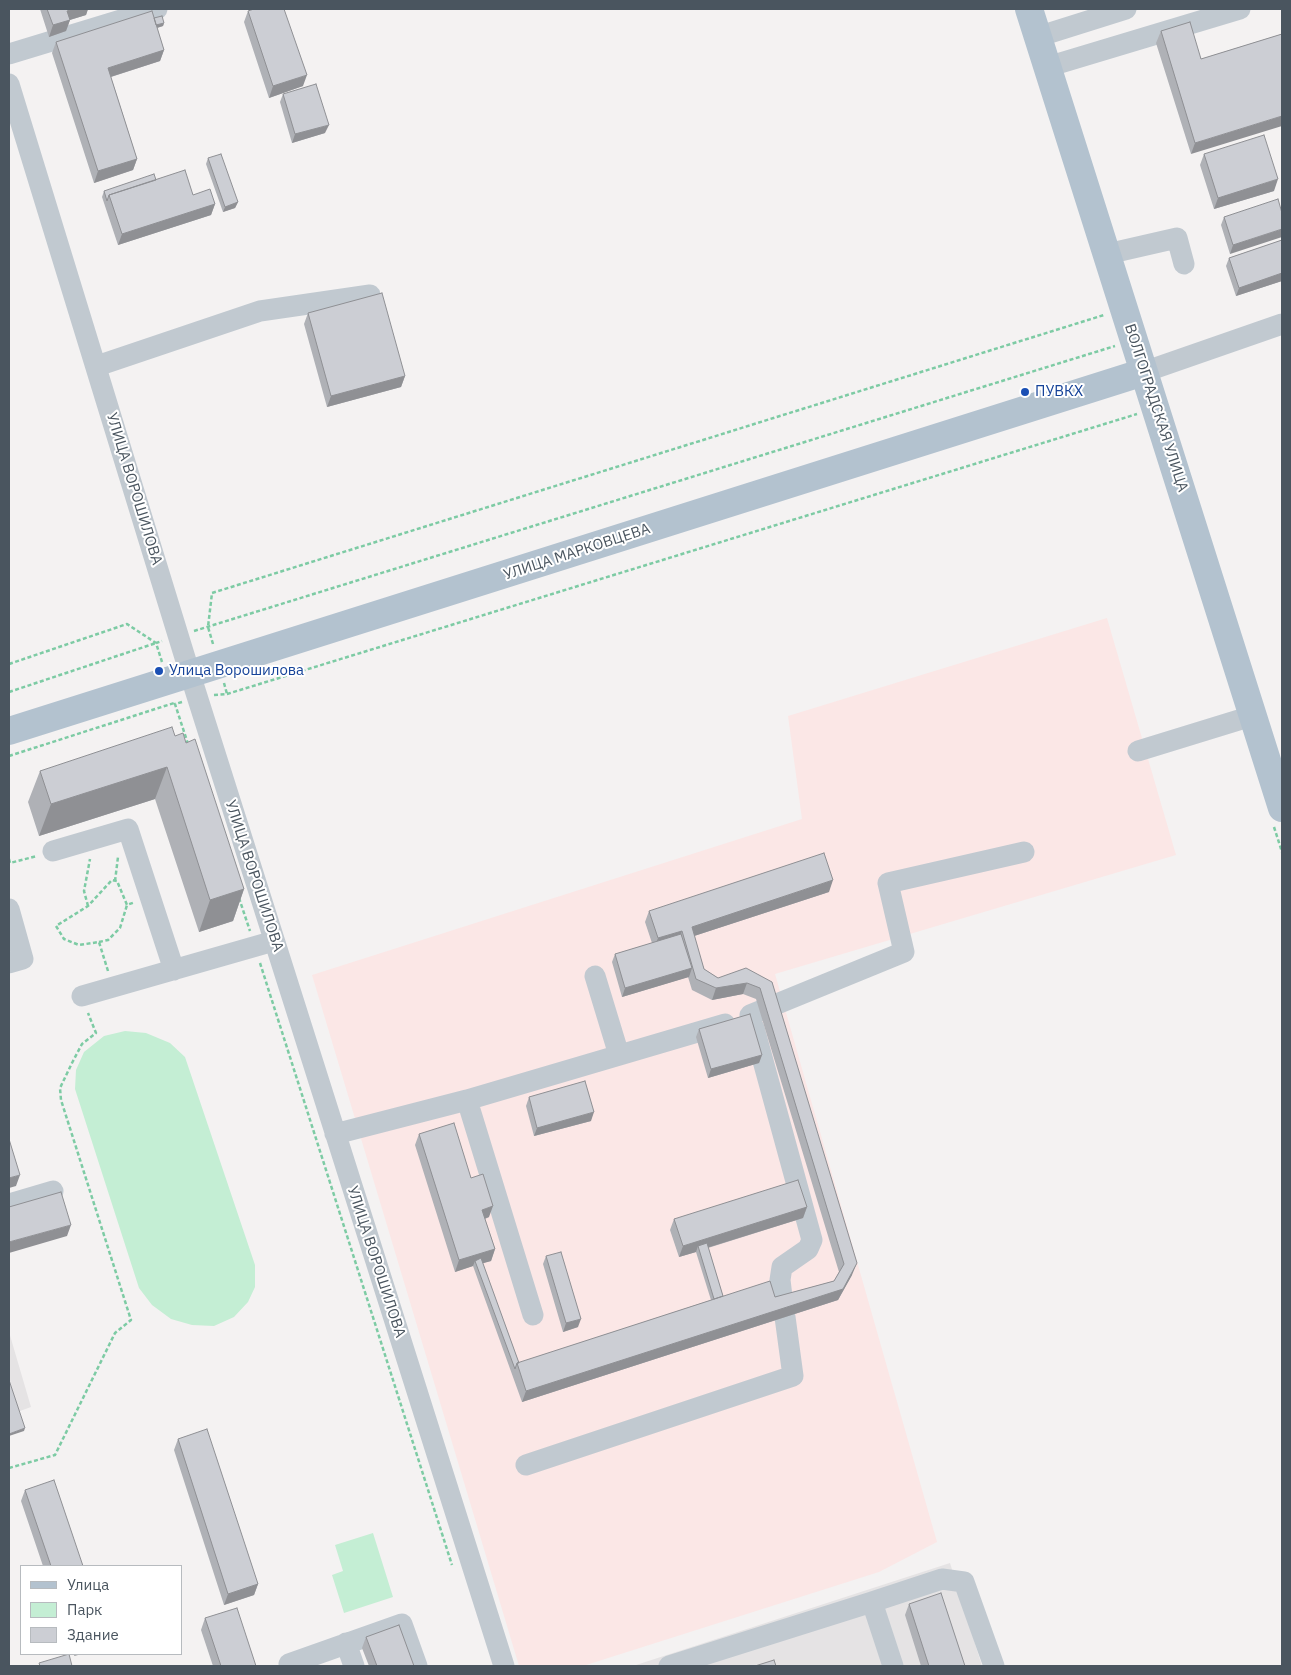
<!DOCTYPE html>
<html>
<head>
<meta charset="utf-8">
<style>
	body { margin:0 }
	#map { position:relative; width:1291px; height:1675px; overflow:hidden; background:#f4f2f2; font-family:"IBM Plex Sans",sans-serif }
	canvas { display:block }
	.frame { position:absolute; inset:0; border:10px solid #4a555f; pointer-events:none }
	.legend { position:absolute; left:20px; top:1565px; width:162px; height:90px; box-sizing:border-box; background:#fff; border:1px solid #b7bbbf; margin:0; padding:6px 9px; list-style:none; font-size:15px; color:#4a555f }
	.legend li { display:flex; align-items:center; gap:10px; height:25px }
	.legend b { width:25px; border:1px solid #b7bbbf }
</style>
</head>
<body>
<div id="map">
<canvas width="1291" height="1675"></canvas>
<div class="frame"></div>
<ul class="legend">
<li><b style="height:6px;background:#b3c2cf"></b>Улица</li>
<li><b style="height:14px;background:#c4eed4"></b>Парк</li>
<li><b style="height:14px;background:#ccced4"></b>Здание</li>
</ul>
</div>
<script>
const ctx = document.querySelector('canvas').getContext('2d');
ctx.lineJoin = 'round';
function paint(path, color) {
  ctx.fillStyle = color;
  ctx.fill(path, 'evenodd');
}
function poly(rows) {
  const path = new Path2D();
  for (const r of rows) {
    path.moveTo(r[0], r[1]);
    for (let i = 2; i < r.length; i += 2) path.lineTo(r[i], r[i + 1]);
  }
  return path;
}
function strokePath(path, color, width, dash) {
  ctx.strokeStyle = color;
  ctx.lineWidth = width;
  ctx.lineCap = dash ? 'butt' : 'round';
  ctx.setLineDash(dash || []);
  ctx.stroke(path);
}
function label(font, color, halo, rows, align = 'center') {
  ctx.font = font + ' "IBM Plex Sans",sans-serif';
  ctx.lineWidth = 4;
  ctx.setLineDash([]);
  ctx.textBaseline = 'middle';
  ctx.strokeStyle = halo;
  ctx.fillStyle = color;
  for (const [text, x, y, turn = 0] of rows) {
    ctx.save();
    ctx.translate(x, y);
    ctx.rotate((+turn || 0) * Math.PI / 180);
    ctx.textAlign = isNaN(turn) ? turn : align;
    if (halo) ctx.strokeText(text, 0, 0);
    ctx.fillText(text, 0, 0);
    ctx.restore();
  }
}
const education = poly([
	[9,1332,31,1407,9,1415],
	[950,1563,982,1666,633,1666]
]);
const medical = poly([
	[1107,618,1176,855,775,974,937,1542,879,1572,583,1666,519,1666,312,975,802,819,788,716]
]);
const green = poly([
	[125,1031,146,1033,170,1043,185,1057,255,1265,255,1287,248,1302,234,1317,214,1326,192,1325,171,1319,152,1305,139,1288,75,1089,76,1070,84,1052,104,1036],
	[373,1533,393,1597,344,1613,332,1575,343,1571,335,1545]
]);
const path = poly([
	[194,631,1115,346],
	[213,644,208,627,212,593,1104,315],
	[162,662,156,643,162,641],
	[9,664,127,624,156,643],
	[224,683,227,694],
	[9,692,156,643],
	[214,695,227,694,1137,414],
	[182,702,175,704,188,744],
	[9,756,174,703],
	[1274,827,1282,852],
	[9,859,10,863,37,856],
	[115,881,118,857],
	[239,898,250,931],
	[88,906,84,891,90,859],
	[99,942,108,940,120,928,127,905],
	[260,963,452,1565],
	[108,971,99,942,79,945,64,939,56,926,88,906,112,880,117,881,127,905,135,902],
	[9,1468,55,1455,115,1333,131,1320,61,1100,60,1088,72,1063,82,1044,96,1033,88,1013]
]);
const minor = poly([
	[1037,37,1126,9],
	[9,54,157,9],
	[1047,67,1240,9],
	[9,84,190,674,504,1666],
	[1107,254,1177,238,1184,264],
	[97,366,260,311,370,295],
	[1144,372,1282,324],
	[1138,751,1255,715],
	[53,851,128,829,174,970],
	[9,909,23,959,9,963],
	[595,976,619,1055],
	[82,996,274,941],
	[750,1015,904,952,888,883,1024,852],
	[754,1028,812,1240,808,1249,782,1267,780,1280,783,1305],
	[467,1100,533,1315],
	[335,1134,467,1100,725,1024],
	[9,1204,53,1191],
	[526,1465,793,1376,785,1317],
	[872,1602,942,1579,964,1582,994,1666],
	[346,1643,354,1666],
	[290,1666,289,1664,402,1624,417,1666],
	[669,1666,872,1602,893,1666]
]);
const major = poly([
	[1029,9,1282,808],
	[9,731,1144,372]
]);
const wall = poly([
	[40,9,88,9,86,15,70,20,66,31,49,37],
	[248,11,303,86,269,98,244,22],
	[154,18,164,23,163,26,157,28,164,50,160,61,111,77,137,159,133,170,94,183,52,53,56,42],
	[1161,31,1201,59,1282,34,1191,154,1156,43],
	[283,94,325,133,292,143,280,102],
	[1204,154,1274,191,1214,209,1200,165],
	[208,158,238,202,235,208,223,212,206,164],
	[156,180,215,204,211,215,118,245,102,197,104,191],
	[1282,213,1230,254,1221,225,1224,217],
	[1282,240,1282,281,1236,296,1226,266,1229,258],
	[308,313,405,376,401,387,327,407,304,324],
	[175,736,186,743,244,889,233,921,199,932,155,799,39,836,28,802,40,771],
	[829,892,694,936,704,969,718,978,772,982,852,1275,838,1300,522,1402,473,1266,455,1272,415,1145,419,1134,471,1178,489,1217,485,1219,495,1249,491,1261,482,1263,519,1363,711,1300,696,1252,679,1257,670,1230,674,1219,807,1207,803,1218,708,1248,723,1296,775,1297,834,1281,839,1272,756,999,743,994,712,1000,692,990,688,977,622,997,612,962,615,954,652,943,645,922,649,911],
	[699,1029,762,1055,759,1063,708,1078,696,1037],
	[529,1097,591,1121,534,1136,526,1106],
	[546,1256,578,1327,563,1332,543,1264],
	[178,1439,258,1584,254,1595,224,1605,174,1450],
	[25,1490,83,1566,43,1566,21,1501],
	[909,1604,965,1666,921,1666,905,1615],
	[205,1618,256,1666,213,1666,201,1630],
	[366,1637,414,1666,369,1666,362,1648]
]);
const shadedWall = poly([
	[74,9,88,9,86,15,63,22,67,11],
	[70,20,66,31,49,37,53,25],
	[164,23,163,26,150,30,151,27],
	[164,50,160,61,104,79,108,68],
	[307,75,303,86,269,98,273,86],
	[1282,116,1282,126,1191,154,1195,143],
	[329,125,325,133,292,143,295,134],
	[137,159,133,170,94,183,98,171],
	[1278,179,1274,191,1214,209,1218,198],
	[238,202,235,208,223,212,225,207],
	[215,204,211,215,118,245,122,234],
	[1282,229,1282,237,1230,254,1233,245],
	[1282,273,1282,281,1236,296,1239,288],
	[405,376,401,387,327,407,331,396],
	[167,767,155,799,39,836,51,804],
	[833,880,829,892,688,938,692,927],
	[244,889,233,921,199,932,210,900],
	[682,931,678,942,654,949,658,938],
	[692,968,689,977,622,997,625,988],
	[747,983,743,994,712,1000,716,988],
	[762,1055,759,1063,708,1078,711,1069],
	[594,1112,591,1121,534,1136,537,1128],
	[20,1175,16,1186,9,1188,9,1178],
	[493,1206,489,1217,478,1221,482,1210],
	[807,1207,803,1218,700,1250,698,1246,696,1252,679,1257,683,1246],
	[71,1225,67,1236,9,1253,9,1242],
	[495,1249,491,1261,477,1265,475,1261,473,1266,455,1272,459,1260],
	[857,1263,852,1275,838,1300,522,1402,526,1391,843,1289],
	[581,1319,578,1327,563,1332,566,1323],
	[25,1428,24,1431,9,1436,9,1434],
	[258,1584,254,1595,224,1605,228,1594],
	[75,1654,82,1654,74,1656]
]);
const building = poly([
	[47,9,74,9,67,11,70,20,53,25,47,9],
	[254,9,284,9,307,75,273,86,248,11,254,9],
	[152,11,164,50,108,68,137,159,98,171,56,42,152,11],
	[162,16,164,23,156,25,154,18,162,16],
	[1190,22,1201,59,1282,34,1282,116,1195,143,1161,31,1190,22],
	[316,84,329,125,295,134,283,94,316,84],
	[1264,135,1278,179,1218,198,1204,154,1264,135],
	[221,154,238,202,225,207,208,158,221,154],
	[185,170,193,195,210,189,215,204,122,234,109,195,185,170],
	[154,174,156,180,109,195,107,201,104,191,154,174],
	[1278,199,1282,213,1282,229,1233,245,1224,217,1278,199],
	[1282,240,1282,273,1239,288,1229,258,1282,240],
	[382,293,405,376,331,396,308,313,382,293],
	[172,727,175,736,183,733,186,743,195,739,244,889,210,900,167,767,51,804,40,771,172,727],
	[824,853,833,880,692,927,704,969,718,978,746,968,772,982,857,1263,843,1289,526,1391,517,1363,770,1281,775,1297,834,1281,844,1264,760,988,747,983,716,988,696,979,682,931,658,938,649,911,824,853],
	[681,934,692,968,625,988,615,954,681,934],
	[750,1014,762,1055,711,1069,699,1029,750,1014],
	[585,1081,594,1112,537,1128,529,1097,585,1081],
	[454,1123,471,1178,483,1174,493,1206,482,1210,495,1249,459,1260,419,1134,454,1123],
	[9,1139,20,1175,9,1178,9,1139],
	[798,1180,807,1207,683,1246,674,1219,798,1180],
	[61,1192,71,1225,9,1242,9,1207,61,1192],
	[707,1243,723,1296,714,1299,698,1246,707,1243],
	[561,1252,581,1319,566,1323,546,1256,561,1252],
	[481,1258,519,1363,517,1363,515,1369,475,1261,481,1258],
	[9,1380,25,1428,9,1434,9,1380],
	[207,1429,258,1584,228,1594,178,1439,207,1429],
	[54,1480,83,1566,51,1566,25,1490,54,1480],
	[941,1593,965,1666,929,1666,909,1604,941,1593],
	[237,1608,256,1666,221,1666,205,1618,237,1608],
	[399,1625,414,1666,377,1666,366,1637,399,1625],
	[69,1654,72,1666,40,1666,39,1663,69,1654],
	[774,1660,776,1666,755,1666,774,1660]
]);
const markers = [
	[1025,392,5,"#1a4fb4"],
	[159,671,5,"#1a4fb4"]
];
const transitNames = [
	["ПУВКХ",1035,392],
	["Улица Ворошилова",169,671]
];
const streetNames = [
	["ВОЛГОГРАДСКАЯ УЛИЦА",1156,408,72],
	["УЛИЦА ВОРОШИЛОВА",134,489,73],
	["УЛИЦА МАРКОВЦЕВА",577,552,-18],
	["УЛИЦА ВОРОШИЛОВА",254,876,72],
	["УЛИЦА ВОРОШИЛОВА",376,1262,72]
];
paint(education, '#e5e3e4');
paint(medical, '#fbe7e6');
paint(green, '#c4eed4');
strokePath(path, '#7dcba4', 2.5, [4, 2.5]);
strokePath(minor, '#c1c9d0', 21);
strokePath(major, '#b3c2cf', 28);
paint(wall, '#afb1b6');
paint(shadedWall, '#8f9094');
paint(building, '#ccced4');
strokePath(building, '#8f9094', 1);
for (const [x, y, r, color] of markers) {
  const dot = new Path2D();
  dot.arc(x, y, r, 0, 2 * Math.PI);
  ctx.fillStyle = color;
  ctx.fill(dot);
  strokePath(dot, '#fff', 2);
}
label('15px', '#164399', '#fff', transitNames, 'left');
label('15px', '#4a555f', '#fff', streetNames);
</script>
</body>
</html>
